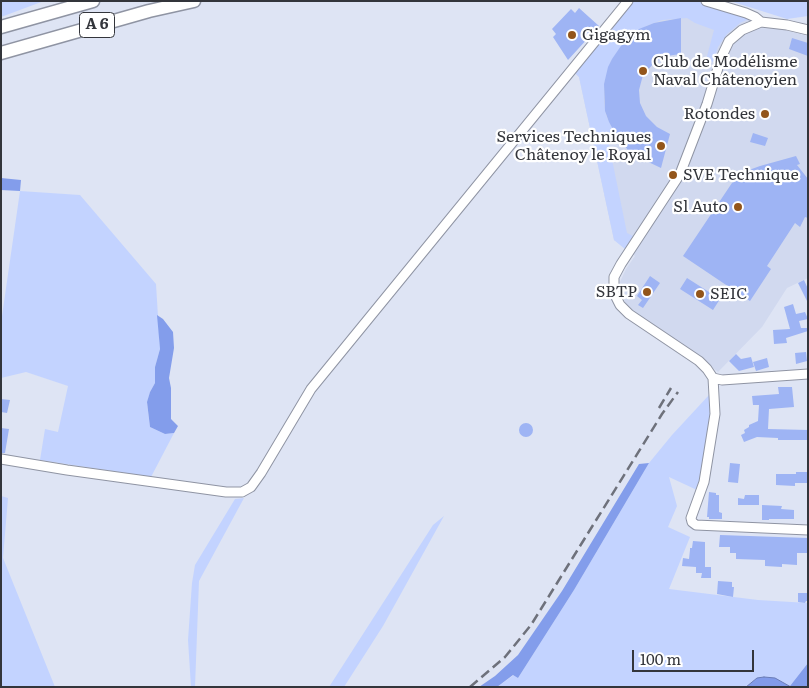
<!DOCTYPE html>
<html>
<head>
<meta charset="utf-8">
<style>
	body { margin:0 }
	#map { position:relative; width:809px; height:688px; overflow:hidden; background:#dee4f4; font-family:Literata,serif }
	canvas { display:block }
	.frame { position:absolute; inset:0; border:2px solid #33353b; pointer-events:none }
	.scale { position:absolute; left:632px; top:650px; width:122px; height:22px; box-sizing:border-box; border:2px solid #33353b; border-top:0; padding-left:6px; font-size:15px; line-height:18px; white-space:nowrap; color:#33353b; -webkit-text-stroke:4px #fff; paint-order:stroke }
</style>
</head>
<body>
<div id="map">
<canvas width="809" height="688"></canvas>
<div class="frame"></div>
<div class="scale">100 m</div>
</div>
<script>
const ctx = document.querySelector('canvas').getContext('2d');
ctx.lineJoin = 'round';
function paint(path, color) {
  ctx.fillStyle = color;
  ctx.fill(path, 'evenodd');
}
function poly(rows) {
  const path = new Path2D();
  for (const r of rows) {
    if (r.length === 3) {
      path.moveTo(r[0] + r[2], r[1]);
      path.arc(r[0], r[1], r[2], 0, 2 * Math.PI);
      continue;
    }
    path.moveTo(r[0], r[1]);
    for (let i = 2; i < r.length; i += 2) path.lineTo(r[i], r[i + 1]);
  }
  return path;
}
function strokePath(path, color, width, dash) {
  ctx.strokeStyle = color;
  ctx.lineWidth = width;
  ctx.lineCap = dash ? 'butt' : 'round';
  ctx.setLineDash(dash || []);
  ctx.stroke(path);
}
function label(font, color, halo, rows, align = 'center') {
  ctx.font = font + ' Literata,serif';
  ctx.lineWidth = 4.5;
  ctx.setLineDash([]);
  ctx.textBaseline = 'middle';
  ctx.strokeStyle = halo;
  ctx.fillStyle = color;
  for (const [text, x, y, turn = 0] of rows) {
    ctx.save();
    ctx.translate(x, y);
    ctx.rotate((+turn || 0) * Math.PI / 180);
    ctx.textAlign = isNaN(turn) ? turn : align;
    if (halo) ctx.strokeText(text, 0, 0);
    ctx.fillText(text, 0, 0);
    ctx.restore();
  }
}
const built = poly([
	[696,1,751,18,758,28,780,29,808,36,808,278,787,288,762,327,718,372,674,339,634,312,626,304,622,295,620,282,626,269,635,256,614,240,579,77,574,72,604,37]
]);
const green = poly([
	[1,1,44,1,1,17],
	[632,1,696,1,751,18,740,23,727,34,718,47,713,62,706,60,714,30,695,23,687,18,662,20,646,26,625,41,610,63,604,84,604,102,606,115,614,132,607,135,627,233,633,236,625,249,614,240,579,77,574,72],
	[730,1,808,1,808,16,787,19],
	[20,191,80,195,156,284,160,349,155,367,155,383,150,392,147,403,150,427,165,434,174,433,151,477,40,460,45,429,58,432,68,386,26,372,1,378,1,323],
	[709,395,711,422,704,464,697,490,669,477,677,506,668,527,690,537,669,589,758,600,808,603,808,663,790,686,772,678,757,678,745,687,497,687,514,675,518,678,574,590,649,463,672,435],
	[1,496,8,498,3,558,55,687,1,687],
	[244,498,199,581,195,687,191,687,188,640,192,583,195,565,235,499],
	[444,516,383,626,344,687,329,687,433,525]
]);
const forest = poly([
	[1,178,21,180,20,191,1,190],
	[157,315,163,319,173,332,174,348,169,378,171,388,171,419,178,426,174,433,165,434,150,427,147,402,150,392,155,383,155,367,160,349],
	[649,463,574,590,518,678,513,675,497,687,479,687,495,676,518,655,562,591,639,464],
	[808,663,808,687,790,686]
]);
const water = poly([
	[764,677,775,678,791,687,746,687,757,678,764,677]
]);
const building = poly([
	[579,8,599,26,568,60,553,37,556,34,552,29,571,9,575,13],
	[681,18,681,54,666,56,655,62,643,75,639,90,640,103,646,116,657,127,670,134,661,168,640,158,628,150,617,137,609,122,605,111,604,84,608,67,612,59,623,43,630,36,639,29,654,23],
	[792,38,808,43,808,56,789,49],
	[753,133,768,138,765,146,750,142],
	[796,156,800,164,797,165,808,179,808,218,805,217,800,227,795,223,767,266,771,269,750,301,683,256,738,174,760,166],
	[650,276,660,283,643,308,638,305,642,300,637,296],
	[687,278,720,299,713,310,680,289],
	[804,280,808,289,808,303,798,283],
	[793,304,796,314,805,312,808,319,799,321,801,328,808,328,808,331,786,338,787,343,774,344,773,330,790,329,784,307],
	[806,352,807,361,796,364,795,353],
	[736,354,741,359,751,357,754,367,739,371,729,361],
	[767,358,769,367,756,371,753,362],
	[778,387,792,387,794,407,769,409,768,429,808,430,808,440,778,440,778,438,757,437,744,442,741,435,745,433,744,430,749,427,749,425,758,421,759,405,753,405,752,396,779,394],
	[1,399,10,400,7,413,1,412],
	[526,430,7],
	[1,428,9,429,5,453,1,453],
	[730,463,740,464,738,483,728,482],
	[796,472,808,472,808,483,795,483,795,486,776,485,776,474,796,474],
	[709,492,716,493,716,495,719,495,719,512,722,513,722,519,709,519,709,517,707,517],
	[745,495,759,495,759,505,738,505,738,498,744,499],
	[762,505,782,506,781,509,794,510,794,519,769,519,769,520,762,520],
	[720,535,808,538,808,553,797,553,797,565,782,564,782,567,765,566,765,560,736,559,736,553,730,553,730,547,719,547],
	[693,541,705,542,705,567,711,567,711,578,701,578,702,573,696,573,696,567,682,566,683,558,689,559,690,550,690,548,692,548],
	[718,581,732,582,732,587,734,587,733,597,717,594],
	[798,593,808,593,808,601,806,601,805,603,798,602]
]);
const minor = poly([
	[706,1,746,13,755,17,761,22],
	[808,30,787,25,761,22,742,30,729,41,721,58,707,104,680,174,621,264,614,277,614,293,620,305,629,314,699,361,707,369,713,378,722,380,808,374],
	[713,378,715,414,704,482,691,518,692,522,696,525,808,530],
	[1,459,67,470,226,492,242,492,251,487,261,473,311,389,628,1]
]);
const highway = poly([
	[1,27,93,1],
	[1,53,149,11,194,1]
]);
const rail = poly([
	[659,408,671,388],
	[470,687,505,657,531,625,662,414,678,392]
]);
const markers = [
	[572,35,5,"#93551a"],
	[643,71,5,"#93551a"],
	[765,114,5,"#93551a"],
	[661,146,5,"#93551a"],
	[673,175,5,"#93551a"],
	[738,207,5,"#93551a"],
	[647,292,5,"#93551a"],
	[700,294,5,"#93551a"]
];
const shields = [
	[97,25,35]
];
const shieldNames = [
	["A 6",97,25]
];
const poiNames = [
	["Gigagym",582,35],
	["Club de Modélisme",653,62],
	["Naval Châtenoyien",653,80],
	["Rotondes",755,114,"right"],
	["Services Techniques",651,137,"right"],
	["Châtenoy le Royal",651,155,"right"],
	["SVE Technique",683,175],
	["Sl Auto",728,207,"right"],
	["SBTP",637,292,"right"],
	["SEIC",710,294]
];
paint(built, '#d1d9ef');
paint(green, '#c3d3ff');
paint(forest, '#839deb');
paint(water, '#829bea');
strokePath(water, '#6a7cb6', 1);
paint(building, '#9eb4f4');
strokePath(minor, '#8f94a3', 11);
strokePath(highway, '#8f94a3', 15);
strokePath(minor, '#fff', 9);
strokePath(highway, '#fff', 12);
strokePath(rail, '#6e717b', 2.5, [10, 5]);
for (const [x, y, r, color] of markers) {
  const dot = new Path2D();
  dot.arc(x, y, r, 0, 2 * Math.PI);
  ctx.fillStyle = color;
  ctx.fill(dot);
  strokePath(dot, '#fff', 2);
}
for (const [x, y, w] of shields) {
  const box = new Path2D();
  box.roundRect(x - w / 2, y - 12.5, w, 25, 4);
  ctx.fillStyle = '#fff';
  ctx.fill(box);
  strokePath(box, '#33353b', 1);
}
label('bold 15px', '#33353b', null, shieldNames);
label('16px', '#33353b', '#fff', poiNames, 'left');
</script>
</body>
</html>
